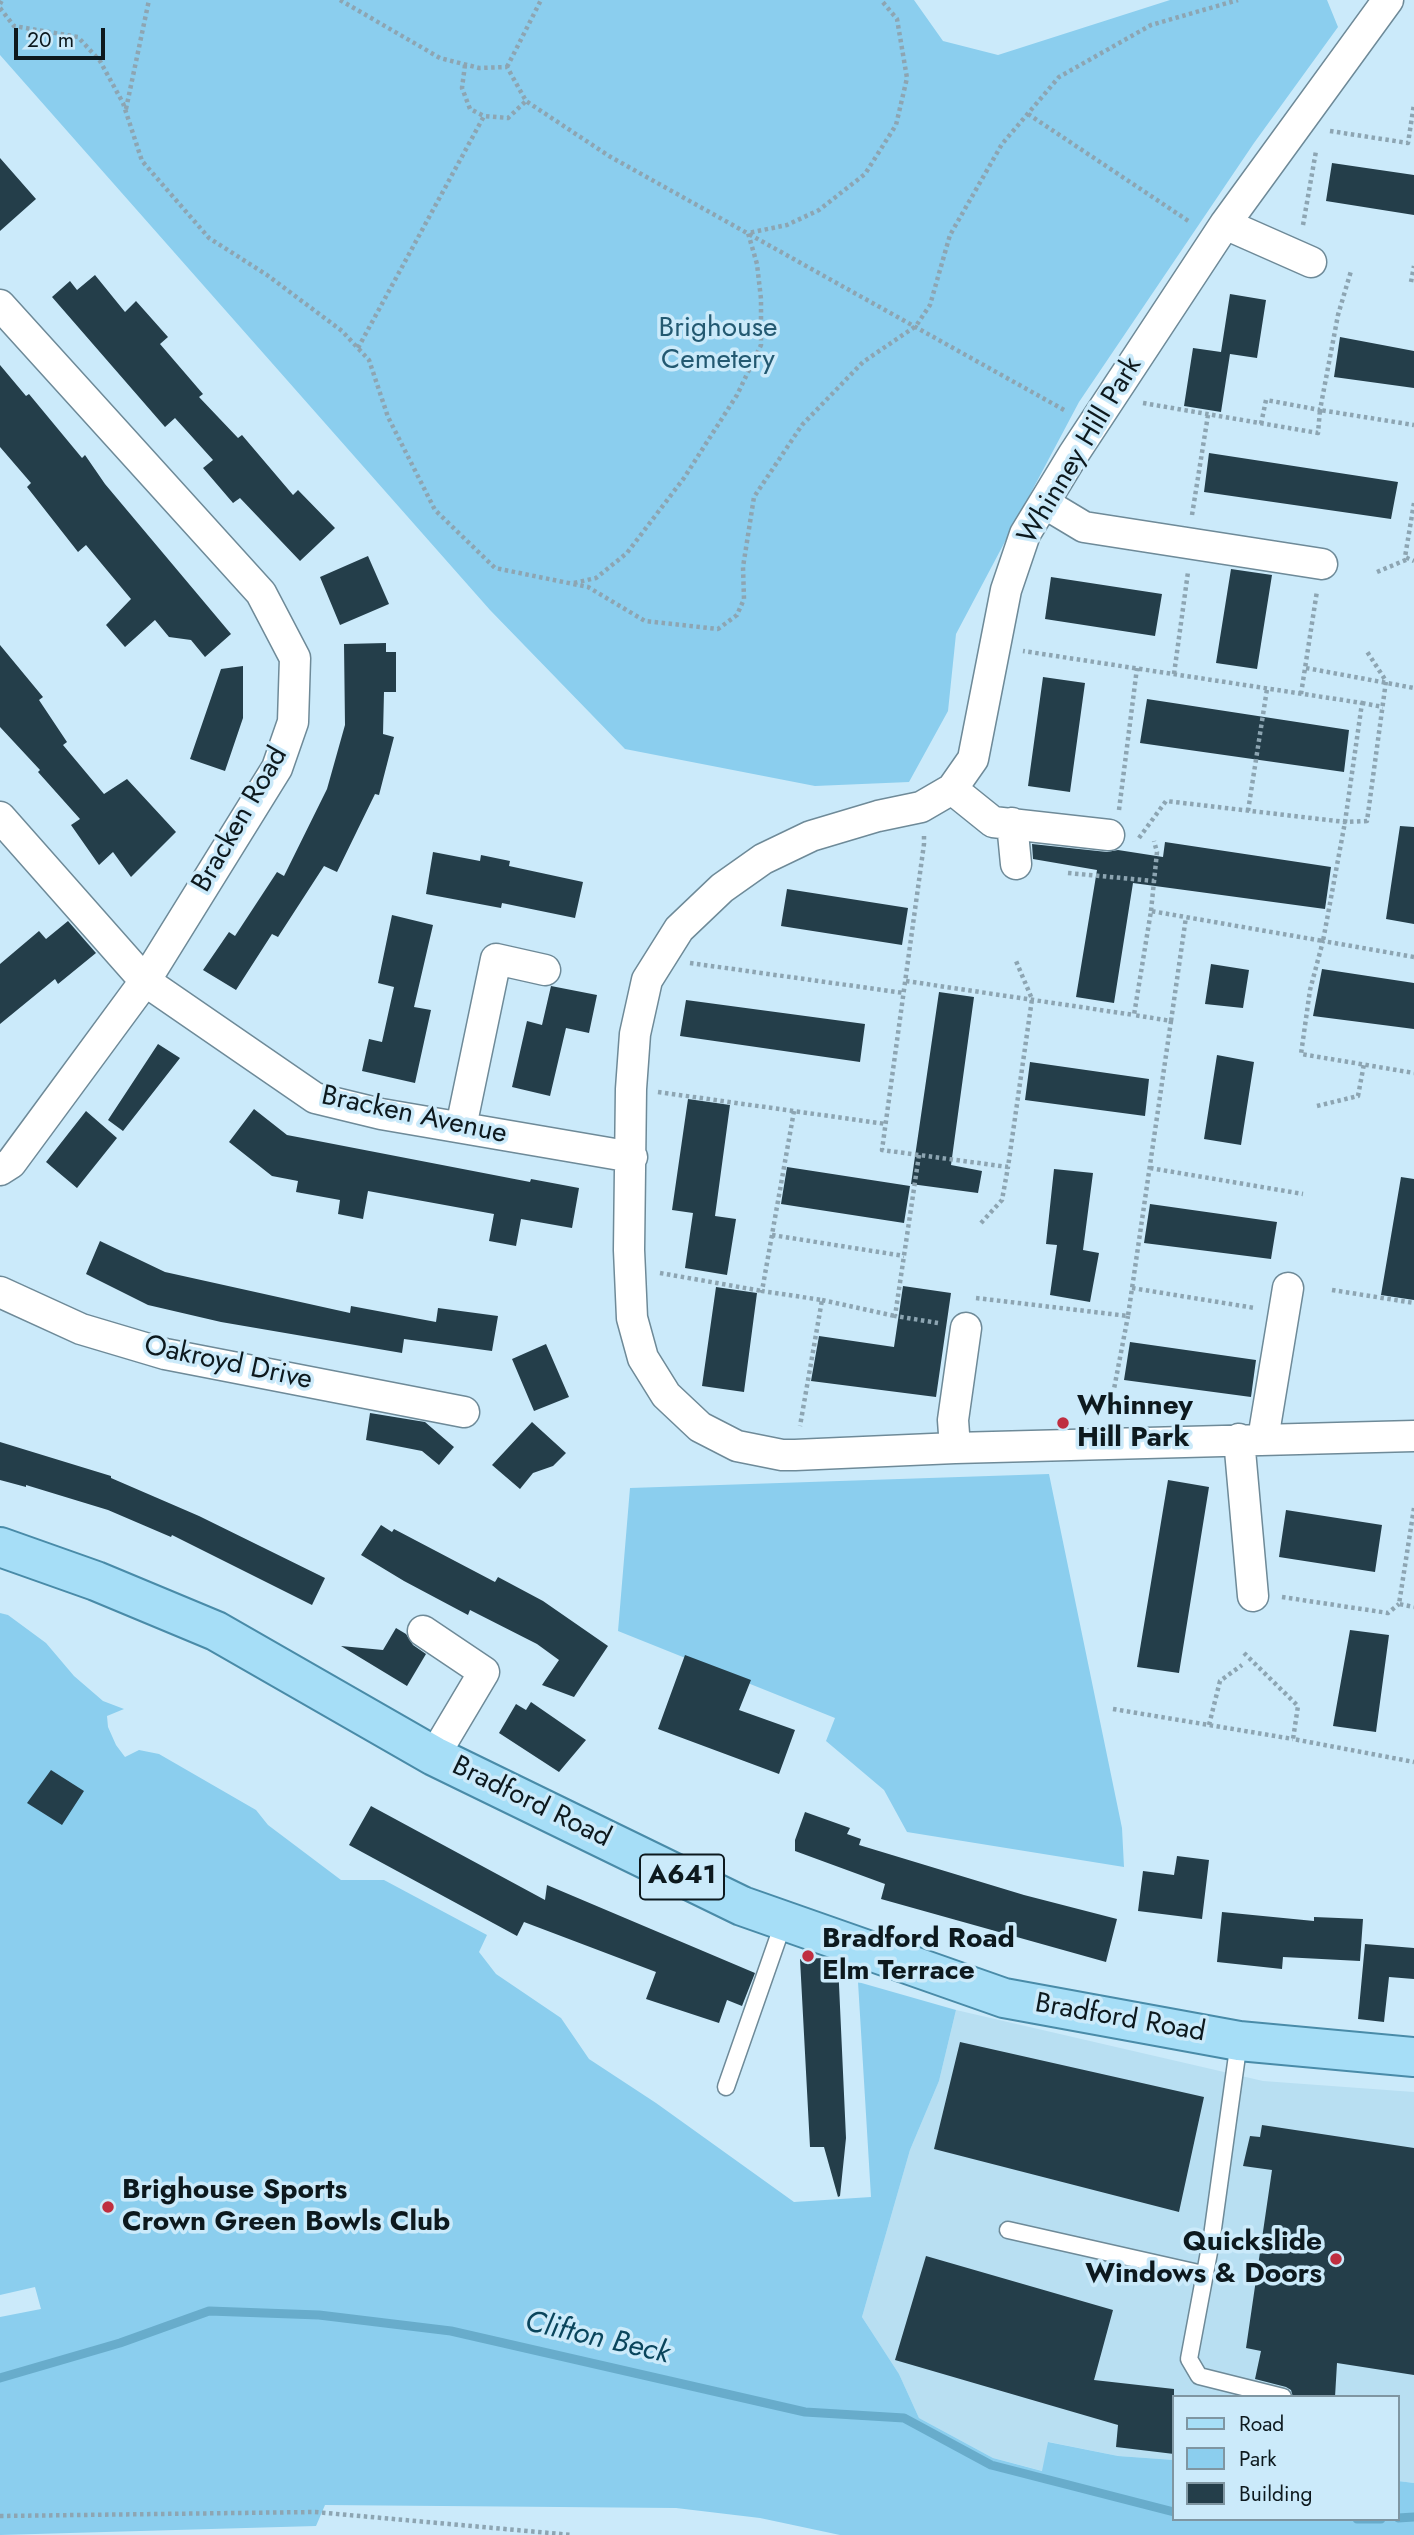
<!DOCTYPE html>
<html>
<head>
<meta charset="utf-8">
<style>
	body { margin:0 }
	#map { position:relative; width:1414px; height:2535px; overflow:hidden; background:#cbeafa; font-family:Jost,sans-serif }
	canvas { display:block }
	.legend { position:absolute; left:1172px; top:2395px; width:228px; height:126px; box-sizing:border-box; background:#cbeafa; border:2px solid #7f96a2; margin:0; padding:9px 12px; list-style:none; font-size:21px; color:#0d191e }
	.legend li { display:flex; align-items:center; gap:14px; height:35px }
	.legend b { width:35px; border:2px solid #7f96a2 }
	.scale { position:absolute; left:14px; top:28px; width:91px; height:32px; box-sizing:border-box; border:4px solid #0d191e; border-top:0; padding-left:9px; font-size:21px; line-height:24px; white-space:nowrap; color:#0d191e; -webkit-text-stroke:5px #cbeafa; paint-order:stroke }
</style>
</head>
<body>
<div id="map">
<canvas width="1414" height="2535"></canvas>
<ul class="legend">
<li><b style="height:9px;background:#a6def7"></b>Road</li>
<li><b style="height:19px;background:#8bceee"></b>Park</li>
<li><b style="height:19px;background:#243e4a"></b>Building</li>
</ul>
<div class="scale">20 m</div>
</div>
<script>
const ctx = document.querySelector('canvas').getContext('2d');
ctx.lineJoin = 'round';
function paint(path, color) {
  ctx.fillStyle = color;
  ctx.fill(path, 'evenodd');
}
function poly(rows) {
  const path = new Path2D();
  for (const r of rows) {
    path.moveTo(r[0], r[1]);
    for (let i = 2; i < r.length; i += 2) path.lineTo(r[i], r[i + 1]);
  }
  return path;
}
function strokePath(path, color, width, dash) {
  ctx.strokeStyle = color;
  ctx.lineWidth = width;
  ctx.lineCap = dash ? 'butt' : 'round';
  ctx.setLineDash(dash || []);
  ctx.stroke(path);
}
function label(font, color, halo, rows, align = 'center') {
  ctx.font = font + ' Jost,sans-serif';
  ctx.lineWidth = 7;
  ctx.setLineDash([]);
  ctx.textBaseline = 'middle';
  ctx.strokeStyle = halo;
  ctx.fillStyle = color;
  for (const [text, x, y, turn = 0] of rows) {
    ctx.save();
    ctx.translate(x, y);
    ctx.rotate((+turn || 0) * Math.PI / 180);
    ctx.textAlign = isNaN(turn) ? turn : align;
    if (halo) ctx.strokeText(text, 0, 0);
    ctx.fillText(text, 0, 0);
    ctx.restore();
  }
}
const built = poly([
	[956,2010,1263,2081,1414,2092,1414,2483,1398,2481,1398,2397,1174,2397,1174,2460,1118,2456,1049,2442,1043,2471,993,2458,919,2418,899,2374,862,2317,910,2150,939,2081]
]);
const green = poly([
	[0,0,914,0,943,41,998,55,1170,0,1327,0,1338,27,1254,143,1079,402,956,634,948,711,909,782,815,786,625,749,490,610,0,55],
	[1049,1474,1122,1828,1124,1867,907,1832,884,1790,826,1741,835,1718,618,1631,630,1488],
	[0,1613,8,1615,46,1643,74,1676,103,1701,124,1709,107,1716,108,1727,116,1745,125,1757,139,1750,159,1754,256,1810,268,1825,341,1880,384,1880,487,1935,479,1952,496,1974,561,2018,589,2059,656,2103,794,2202,871,2197,858,1982,956,2010,939,2081,910,2150,862,2317,899,2374,919,2418,993,2458,1042,2471,1048,2442,1118,2456,1174,2460,1174,2519,1398,2519,1398,2481,1414,2483,1414,2535,840,2535,760,2518,676,2508,325,2505,316,2526,0,2535,0,2317,41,2309,35,2287,0,2295]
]);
const stream = poly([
	[0,2378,120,2343,209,2311,319,2315,451,2331,805,2412,904,2418,991,2465,1174,2512],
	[1398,2518,1414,2517],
	[1357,2519,1381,2519]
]);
const building = poly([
	[0,158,36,199,0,231],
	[1332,163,1414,175,1414,215,1326,201],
	[95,275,125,312,136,301,168,337,160,344,203,394,199,397,238,438,242,435,293,495,298,490,335,528,300,561,240,498,233,503,203,468,213,460,175,418,165,427,52,297,70,281,77,290],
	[1230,294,1266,300,1257,358,1230,354,1221,412,1184,406,1193,348,1221,352],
	[1340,337,1414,351,1414,388,1334,377],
	[0,365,26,396,29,394,82,458,85,455,105,484,231,634,205,657,191,640,169,637,155,620,125,647,106,625,131,599,86,545,78,552,27,487,31,483,0,447],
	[1209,453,1398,482,1391,519,1204,492],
	[368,556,389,604,340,625,320,577],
	[1231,569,1272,575,1257,669,1216,663],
	[1051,577,1162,594,1155,636,1045,619],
	[386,643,386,652,396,652,396,692,384,692,383,734,394,737,379,795,375,794,337,872,324,866,278,937,272,934,236,990,203,970,229,932,235,936,277,872,284,876,327,789,345,725,344,644],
	[0,645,43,697,39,700,67,742,63,745,104,794,127,779,176,832,131,877,113,852,99,865,71,825,80,819,38,772,40,770,0,727],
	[243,666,243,718,225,771,190,759,221,669],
	[1043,677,1085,683,1070,792,1028,786],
	[1147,699,1349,730,1344,772,1140,743],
	[1400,826,1414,827,1414,924,1386,919],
	[1165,842,1331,867,1325,909,1133,883,1114,1003,1076,997,1097,870,1033,859,1032,844,1107,852,1118,850,1163,857],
	[433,852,480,861,481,855,510,861,509,866,583,882,575,918,502,903,501,908,426,894],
	[787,889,908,908,902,945,781,926],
	[392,915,433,925,414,1007,431,1010,415,1083,362,1071,369,1039,382,1042,394,987,378,983],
	[68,921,96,953,58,984,55,979,0,1024,0,964,39,931,46,939],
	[1211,964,1249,970,1243,1008,1205,1004],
	[1322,969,1414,983,1414,1029,1313,1016],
	[551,986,597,995,589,1033,566,1028,550,1096,512,1087,527,1021,542,1025],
	[939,992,974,997,951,1165,982,1171,978,1193,911,1184],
	[686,1000,865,1024,860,1062,680,1036],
	[158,1044,180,1058,123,1131,108,1120],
	[1217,1055,1254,1062,1241,1145,1204,1139],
	[1030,1062,1149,1079,1145,1116,1025,1100],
	[688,1099,730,1105,715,1216,736,1219,727,1275,685,1268,693,1213,672,1210],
	[254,1109,287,1135,530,1182,531,1179,579,1188,572,1228,521,1219,516,1246,489,1241,494,1214,368,1191,363,1219,338,1214,340,1200,296,1192,298,1181,272,1176,229,1142],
	[86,1111,117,1138,77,1188,46,1162],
	[787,1167,910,1186,904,1223,781,1204],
	[1054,1169,1093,1173,1083,1250,1099,1253,1090,1302,1050,1295,1057,1245,1046,1244],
	[1401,1177,1414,1179,1414,1300,1381,1295],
	[1150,1204,1277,1222,1271,1259,1144,1243],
	[100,1241,165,1272,350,1313,351,1306,436,1322,438,1308,498,1316,492,1351,404,1339,402,1353,221,1322,148,1305,86,1274],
	[903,1286,951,1293,936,1397,811,1381,819,1336,894,1347],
	[716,1287,757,1293,744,1392,702,1386],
	[1130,1342,1256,1360,1251,1397,1124,1380],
	[546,1344,569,1397,534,1411,512,1359],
	[370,1413,425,1422,454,1447,439,1465,422,1451,366,1440],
	[532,1422,566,1453,553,1466,533,1473,520,1489,492,1465],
	[0,1442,111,1476,111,1478,199,1516,325,1578,312,1605,172,1535,171,1537,108,1510,26,1485,26,1487,0,1480],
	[1168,1480,1209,1487,1179,1673,1137,1667],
	[1286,1510,1382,1525,1375,1572,1279,1557],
	[381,1525,392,1532,394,1529,495,1582,498,1577,543,1601,608,1646,574,1697,542,1685,559,1660,537,1644,470,1610,468,1615,404,1581,361,1555],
	[396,1628,406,1634,413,1645,426,1654,407,1686,341,1646,383,1650],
	[1350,1630,1389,1635,1376,1732,1333,1726],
	[685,1655,751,1680,739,1710,795,1730,779,1774,658,1729],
	[531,1702,586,1740,559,1772,499,1733,516,1704,526,1710],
	[51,1770,84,1791,62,1825,27,1803],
	[371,1806,545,1900,547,1885,755,1973,742,2006,727,2000,719,2023,646,1999,656,1972,524,1922,517,1936,349,1845],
	[805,1812,850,1828,847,1834,861,1839,859,1845,1024,1895,1117,1919,1106,1962,881,1899,885,1884,795,1851,795,1840],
	[1177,1856,1209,1860,1202,1919,1138,1911,1143,1871,1174,1875],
	[1222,1912,1314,1921,1314,1917,1363,1919,1360,1961,1283,1957,1282,1969,1217,1962],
	[1365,1944,1414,1948,1414,1979,1389,1977,1384,2022,1358,2019],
	[824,1958,838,1963,846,2138,840,2196,838,2197,824,2147,810,2147,800,1959],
	[960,2042,1204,2097,1179,2212,934,2149],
	[1262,2125,1414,2148,1414,2375,1337,2363,1335,2397,1293,2397,1291,2390,1286,2387,1255,2379,1261,2351,1246,2348,1272,2170,1243,2166,1250,2136,1260,2137],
	[926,2256,1113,2310,1094,2380,1174,2389,1174,2454,1116,2447,1118,2425,895,2360]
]);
const path = poly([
	[340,0,440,58,479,68,507,67,526,101,609,156,1066,411],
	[0,4,2,0],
	[0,8,14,26,78,37,100,61,123,103,142,161,209,238,267,275,342,331,369,360,388,417,435,510,495,568,588,587,645,621,718,629,737,615,744,599,743,567,754,497,802,425,863,362,916,326,930,305,950,235,1002,144,1059,77,1151,25,1238,0],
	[465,65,462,88,470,109,484,116],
	[507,67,541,0],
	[126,109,149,0],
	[1028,114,1190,222],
	[1330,131,1408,143,1414,104],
	[1303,225,1316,151],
	[1411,282,1414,266],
	[358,348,484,116,508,118,526,101],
	[1143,403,1318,433,1320,410,1414,425],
	[1261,424,1266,400,1320,410,1338,315,1351,271],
	[1414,503,1405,557,1414,561],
	[1192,515,1208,415],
	[1377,572,1408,559],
	[574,583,596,578,627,553,684,478,737,395,761,345,761,299,757,264,748,233,787,225,819,210,865,174,896,125,907,78,897,19,881,0],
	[1306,668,1414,688],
	[1174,674,1188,572],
	[1301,694,1317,591],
	[1362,703,1383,707],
	[1119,810,1137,668],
	[1248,811,1267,689],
	[924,836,924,844,882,1150,1008,1167,1032,999,1016,961],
	[1139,838,1166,801,1345,822,1367,821,1386,681,1366,650],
	[1068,873,1154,881],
	[1151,911,1157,852,1154,841],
	[1414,957,1323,941,1310,990,1301,1054,1414,1073],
	[690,963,904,993],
	[906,981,1134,1015],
	[1171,1021,1186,917],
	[658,1092,886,1124],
	[1317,1106,1358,1096,1364,1064],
	[794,1111,762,1291,822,1300,800,1426],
	[919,1155,895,1316,938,1323],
	[1150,1168,1303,1194],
	[981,1223,1002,1200,1008,1167],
	[772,1235,904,1256],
	[660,1273,762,1291],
	[1132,1288,1255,1308],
	[1332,1290,1414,1303],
	[976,1298,1128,1316,1171,1021,1134,1015,1151,911,1323,941,1345,822,1362,703,1023,651],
	[822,1300,895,1316],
	[1109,1415,1128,1316],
	[1414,1508,1399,1604,1414,1607],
	[1282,1597,1388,1613,1399,1604],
	[1244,1653,1298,1706,1293,1739,1414,1762],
	[1113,1709,1293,1739],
	[1209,1725,1220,1681,1242,1665],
	[0,2516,315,2512,572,2535]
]);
const service = poly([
	[1239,2041,1212,2236,1189,2359,1199,2376,1283,2397],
	[726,2087,784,1921],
	[1008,2230,1203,2274]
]);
const minor = poly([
	[1388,0,1225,224,1073,455,1025,534,1006,590,973,759,952,789,921,807,878,816,811,836,763,859,722,888,679,929,647,980,635,1034,631,1089,629,1250,632,1318,643,1358,666,1395,700,1427,737,1446,782,1455,795,1455,955,1448,1414,1436],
	[1225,224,1311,262],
	[0,305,261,593,295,658,293,722,277,768,145,981,11,1163,0,1170],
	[1044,503,1084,527,1322,564],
	[952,789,993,822,1109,835],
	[0,817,145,981,315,1098,381,1114,632,1157],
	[1012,823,1016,864],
	[461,1127,496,959,545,970],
	[0,1292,81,1329,165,1354,464,1412],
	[1239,1439,1253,1596],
	[1263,1439,1288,1288],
	[955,1448,953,1420,966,1328],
	[423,1631,484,1672,434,1756]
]);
const primary = poly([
	[0,1547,96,1581,216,1631,434,1756,742,1906,1004,1998,1239,2041,1414,2057]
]);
const markers = [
	[1063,1423,7,"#bf2e40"],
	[808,1956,7,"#bf2e40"],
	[108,2207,7,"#bf2e40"],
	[1336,2259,7,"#bf2e40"]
];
const shields = [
	[682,1877,84]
];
const shieldNames = [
	["A641",682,1877]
];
const parkNames = [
	["Brighouse",718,329],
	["Cemetery",718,361]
];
const streetNames = [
	["Whinney Hill Park",1081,451,-59],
	["Bracken Road",241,820,-60],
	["Bracken Avenue",414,1116,12],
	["Oakroyd Drive",228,1364,12],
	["Bradford Road",531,1803,26],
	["Bradford Road",1120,2019,10]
];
const poiNames = [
	["Whinney",1077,1407],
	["Hill Park",1077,1439],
	["Bradford Road",822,1940],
	["Elm Terrace",822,1972],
	["Brighouse Sports",122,2191],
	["Crown Green Bowls Club",122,2223],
	["Quickslide",1322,2243,"right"],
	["Windows & Doors",1322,2275,"right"]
];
const waterNames = [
	["Clifton Beck",597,2339,13]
];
paint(built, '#b8dff2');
paint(green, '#8bceee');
strokePath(stream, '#68accb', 9);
paint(building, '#243e4a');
strokePath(service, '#6e8a98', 19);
strokePath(minor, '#6e8a98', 33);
strokePath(primary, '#498ba8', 42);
strokePath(path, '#8da5b2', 4.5, [3.5, 3.5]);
strokePath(service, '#fff', 16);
strokePath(minor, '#fff', 30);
strokePath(primary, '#a6def7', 38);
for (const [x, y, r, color] of markers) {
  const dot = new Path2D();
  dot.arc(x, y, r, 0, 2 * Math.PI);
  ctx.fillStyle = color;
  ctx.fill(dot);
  strokePath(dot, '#cbeafa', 2.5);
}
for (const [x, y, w] of shields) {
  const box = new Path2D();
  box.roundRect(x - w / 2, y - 22.5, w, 45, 5);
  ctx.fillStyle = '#cbeafa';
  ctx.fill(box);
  strokePath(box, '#0d191e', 2);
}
label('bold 26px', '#0d191e', null, shieldNames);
label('28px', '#235971', '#cbeafa', parkNames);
label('28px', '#0d191e', '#cbeafa', streetNames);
label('bold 28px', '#0d191e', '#cbeafa', poiNames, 'left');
label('italic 30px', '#0a455c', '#cbeafa', waterNames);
</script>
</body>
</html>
